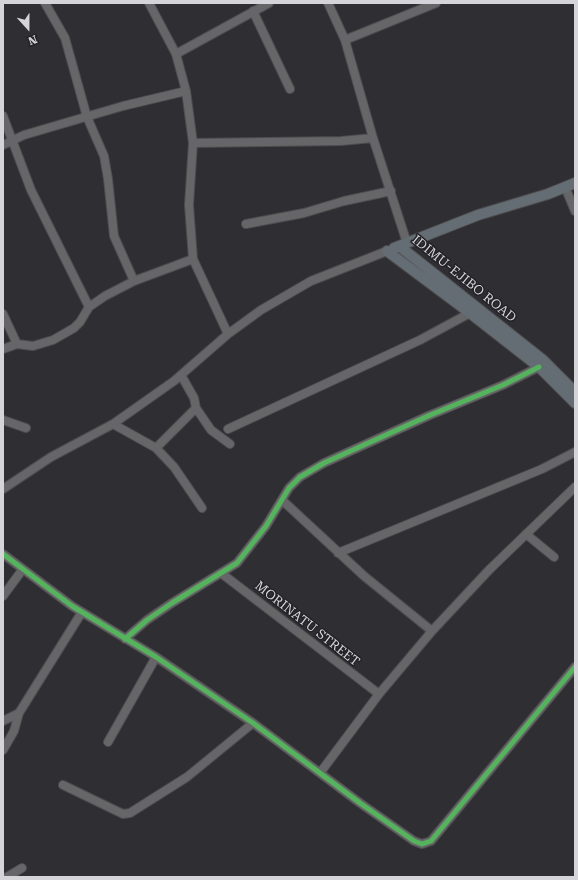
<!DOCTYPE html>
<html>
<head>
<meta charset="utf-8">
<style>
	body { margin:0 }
	#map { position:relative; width:578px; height:880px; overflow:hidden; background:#2f2e32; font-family:"Roboto Serif",serif }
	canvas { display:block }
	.frame { position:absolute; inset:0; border:4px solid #d5d4d8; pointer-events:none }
	.north { position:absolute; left:8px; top:8px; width:40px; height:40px; -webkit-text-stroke:3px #242329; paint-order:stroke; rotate:159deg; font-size:11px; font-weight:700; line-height:16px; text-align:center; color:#d5d4d8 }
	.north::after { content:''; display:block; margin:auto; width:14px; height:18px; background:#d5d4d8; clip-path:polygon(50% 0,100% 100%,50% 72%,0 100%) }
</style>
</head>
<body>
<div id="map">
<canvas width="578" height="880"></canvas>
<div class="frame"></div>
<div class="north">N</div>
</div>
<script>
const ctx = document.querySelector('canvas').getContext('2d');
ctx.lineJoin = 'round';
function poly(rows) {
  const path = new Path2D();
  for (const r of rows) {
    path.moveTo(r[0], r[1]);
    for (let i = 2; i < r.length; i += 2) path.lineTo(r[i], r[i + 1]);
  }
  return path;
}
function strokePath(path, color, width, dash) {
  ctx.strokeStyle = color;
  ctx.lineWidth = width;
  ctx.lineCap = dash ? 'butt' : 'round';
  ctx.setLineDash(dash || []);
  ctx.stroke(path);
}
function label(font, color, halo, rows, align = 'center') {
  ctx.font = font + ' "Roboto Serif",serif';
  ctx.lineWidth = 3;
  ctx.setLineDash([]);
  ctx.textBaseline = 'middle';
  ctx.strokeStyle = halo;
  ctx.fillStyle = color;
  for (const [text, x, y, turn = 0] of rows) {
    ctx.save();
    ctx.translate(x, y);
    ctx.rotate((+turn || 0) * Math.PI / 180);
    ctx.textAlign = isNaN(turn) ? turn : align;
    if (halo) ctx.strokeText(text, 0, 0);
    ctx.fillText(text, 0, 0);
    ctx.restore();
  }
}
const minor = poly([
	[45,3,65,38,87,117,104,156,108,179,114,236,134,281,193,259],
	[149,3,176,54],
	[328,3,345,40,373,138,407,243],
	[253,11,290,89],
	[345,40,436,3],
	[3,116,31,190,89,307],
	[193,143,341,141,373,138],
	[3,145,24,135,123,106,186,91],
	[565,187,575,211],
	[246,224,304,213,344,201,391,191],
	[3,314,17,344],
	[228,334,193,259,189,205,193,143,186,91,176,54,269,3],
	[3,349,17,344,33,346,53,340,74,328,80,322,89,307,105,296,134,281],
	[196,408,211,430,230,444],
	[3,420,26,428],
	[113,424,156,448,174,467,202,508],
	[228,429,420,340,470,313],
	[156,448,196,408,194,398,181,375],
	[3,489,51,457,113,424,174,381,228,334,261,310,311,281,387,251],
	[282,500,364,576,432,631],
	[526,534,554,557],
	[338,553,542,469,575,452],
	[3,554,72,606,156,657,253,723,360,803,414,841,422,844,431,841,575,667],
	[221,573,379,694],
	[3,596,23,569],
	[125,639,147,620,172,603,237,563,266,526,289,488,300,477,324,463,428,416,503,385,539,367],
	[3,721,19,713],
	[108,742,156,657],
	[3,750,14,731,19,713,82,612],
	[320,773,379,694,432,631,489,570,575,487],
	[63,785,123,814,130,813,187,777,253,723],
	[7,877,22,868]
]);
const major = poly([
	[399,246,543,360,575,392],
	[394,248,478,215,548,194,575,183],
	[387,251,470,313,539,367,575,403]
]);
const cycleway = poly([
	[3,554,72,606,156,657,253,723,360,803,414,841,422,844,431,841,575,667],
	[125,639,147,620,172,603,237,563,266,526,289,488,300,477,324,463,428,416,503,385,539,367]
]);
const streetNames = [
	["IDIMU-EJIBO ROAD",464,279,39],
	["MORINATU STREET",307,624,38]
];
strokePath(minor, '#4d4c4f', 10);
strokePath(major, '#4d4c4f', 12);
strokePath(minor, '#666668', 8);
strokePath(major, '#646d73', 10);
strokePath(cycleway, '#56b35d', 5);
label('13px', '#d5d4d8', '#242329', streetNames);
</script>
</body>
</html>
